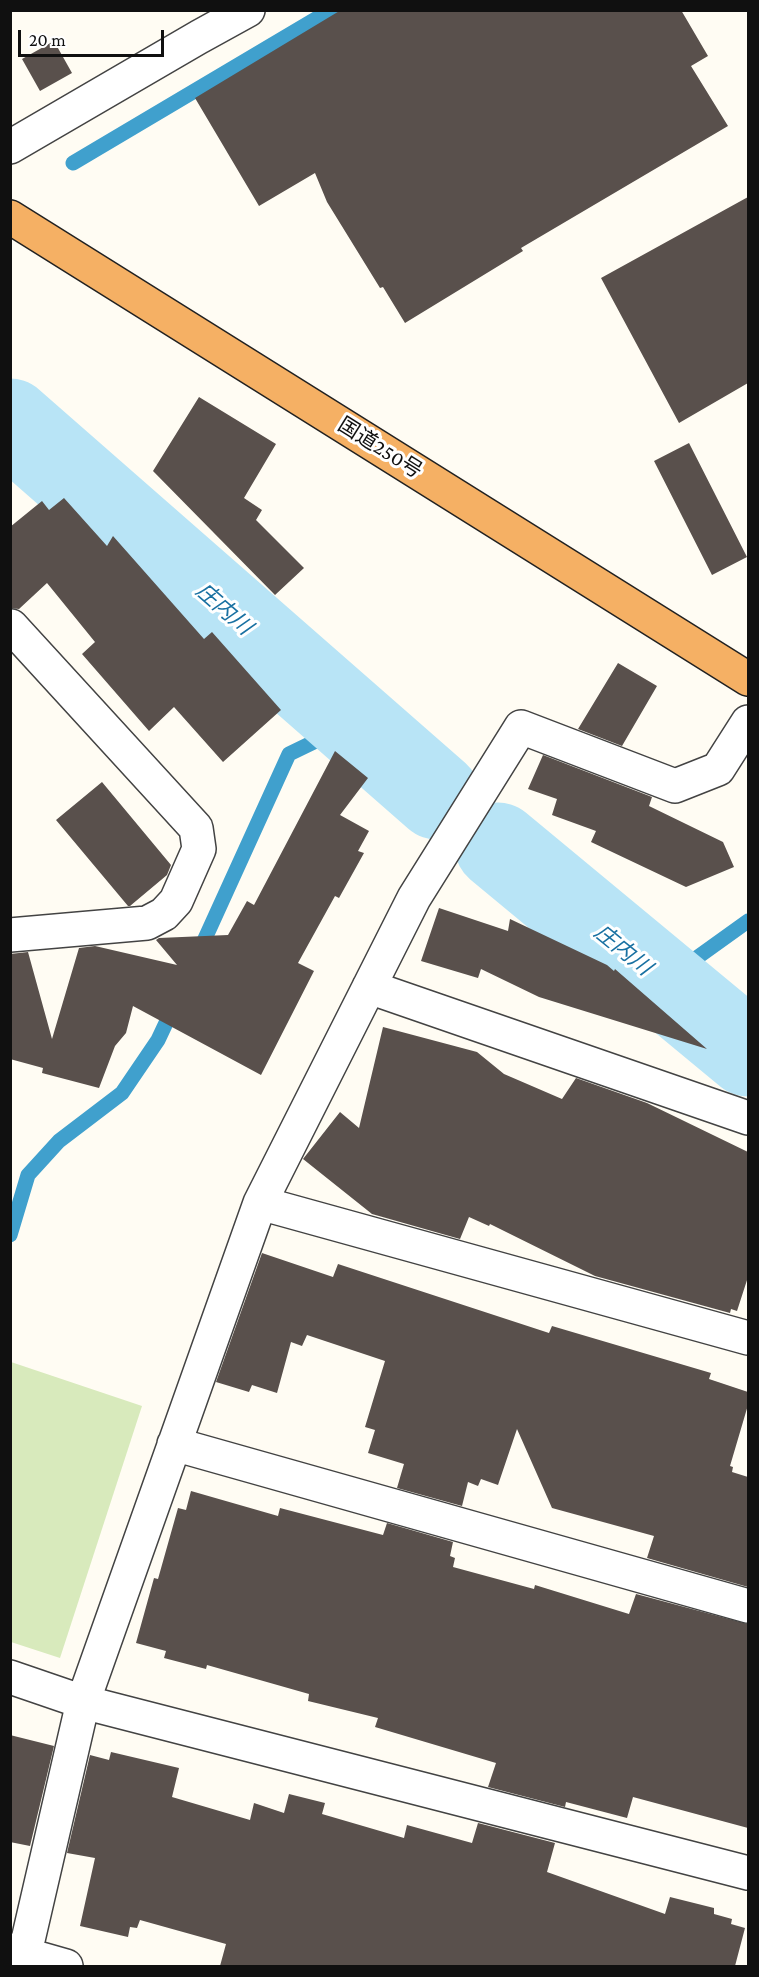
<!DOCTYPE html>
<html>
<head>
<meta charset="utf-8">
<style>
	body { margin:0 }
	#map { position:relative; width:759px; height:1977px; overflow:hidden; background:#fffcf3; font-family:"Crimson Pro",serif }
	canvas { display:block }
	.frame { position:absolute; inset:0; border:12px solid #101010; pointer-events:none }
	.scale { position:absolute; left:18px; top:30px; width:146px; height:27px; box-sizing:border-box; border:3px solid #101010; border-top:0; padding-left:8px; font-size:18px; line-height:21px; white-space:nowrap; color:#101010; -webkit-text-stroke:4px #fff; paint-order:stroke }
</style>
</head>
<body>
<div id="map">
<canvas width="759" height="1977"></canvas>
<div class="frame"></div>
<div class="scale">20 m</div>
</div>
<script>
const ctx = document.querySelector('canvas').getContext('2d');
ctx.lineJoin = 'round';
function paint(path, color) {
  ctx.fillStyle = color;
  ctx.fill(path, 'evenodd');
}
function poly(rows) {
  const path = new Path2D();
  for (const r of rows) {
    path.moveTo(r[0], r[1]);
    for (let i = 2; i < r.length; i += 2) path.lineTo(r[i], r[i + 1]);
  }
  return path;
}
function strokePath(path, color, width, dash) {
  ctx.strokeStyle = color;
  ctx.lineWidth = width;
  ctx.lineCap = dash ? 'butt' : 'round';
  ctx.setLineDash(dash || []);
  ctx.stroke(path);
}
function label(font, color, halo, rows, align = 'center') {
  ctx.font = font + ' "Crimson Pro","Noto Sans JP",serif';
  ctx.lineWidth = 6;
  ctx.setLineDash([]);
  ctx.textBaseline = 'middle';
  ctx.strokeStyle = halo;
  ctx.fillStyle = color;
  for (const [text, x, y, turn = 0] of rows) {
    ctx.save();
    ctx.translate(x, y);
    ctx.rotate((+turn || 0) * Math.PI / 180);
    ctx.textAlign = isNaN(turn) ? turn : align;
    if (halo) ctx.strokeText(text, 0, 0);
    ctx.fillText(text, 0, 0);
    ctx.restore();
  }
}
const green = poly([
	[11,1362,142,1406,60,1658,11,1642]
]);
const stream = poly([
	[73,163,331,10],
	[198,954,289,754,353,723],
	[663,982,748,921],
	[10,1235,28,1175,59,1141,122,1093,158,1040,174,1006]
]);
const river = poly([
	[10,422,437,796],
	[498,846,748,1053]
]);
const building = poly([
	[341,10,681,10,708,56,691,66,728,126,521,248,523,251,405,323,383,287,380,288,327,202,315,173,259,206,195,98],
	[54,41,72,73,40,91,22,59],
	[748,197,748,383,679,423,601,278],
	[199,397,276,444,244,498,262,510,256,520,304,568,275,595,153,471],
	[689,443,747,557,712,575,654,461],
	[64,498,107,546,113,536,204,639,212,632,281,710,223,762,174,707,149,731,82,654,95,642,47,583,19,609,10,608,10,527,42,501,49,510],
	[618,663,657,686,622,746,578,729],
	[335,751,368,778,340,815,369,831,358,851,364,853,339,898,335,896,298,963,314,971,261,1075,133,1006,126,1033,115,1046,99,1088,42,1073,43,1068,10,1059,10,954,28,952,52,1039,79,948,95,946,177,965,156,940,159,938,228,935,247,901,254,905],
	[543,755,652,797,649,806,723,842,734,867,686,887,591,842,596,831,552,815,557,799,528,789],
	[102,782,171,865,167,875,130,906,128,906,56,820],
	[439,908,508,931,510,919,607,965,614,971,615,969,707,1049,539,997,481,969,478,978,421,961],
	[383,1027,477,1052,504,1074,562,1099,576,1078,647,1103,748,1152,748,1277,737,1311,731,1309,730,1313,595,1276,490,1224,489,1226,469,1217,460,1239,372,1214,303,1159,340,1112,359,1128],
	[262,1253,333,1277,338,1264,549,1333,552,1326,711,1373,709,1379,748,1392,748,1405,730,1466,733,1467,732,1472,748,1477,748,1587,647,1558,654,1536,552,1508,517,1429,498,1485,481,1479,478,1486,468,1482,462,1506,397,1488,404,1464,368,1453,375,1430,365,1427,385,1361,307,1335,302,1346,291,1342,277,1393,252,1385,249,1392,216,1382],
	[191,1491,278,1516,280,1508,383,1535,387,1523,453,1542,450,1556,455,1558,453,1567,534,1589,535,1585,629,1614,636,1594,748,1624,748,1828,633,1797,627,1818,566,1802,565,1807,488,1787,496,1763,375,1727,378,1718,308,1701,309,1694,207,1665,206,1669,164,1658,166,1651,136,1643,154,1578,158,1579,178,1508,186,1510],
	[10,1735,54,1746,30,1846,10,1842],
	[111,1752,179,1768,172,1797,250,1820,254,1803,284,1813,289,1794,325,1803,322,1814,404,1838,407,1825,472,1843,478,1823,555,1843,547,1872,665,1914,670,1897,714,1908,714,1914,732,1919,731,1924,745,1928,735,1966,220,1966,226,1944,140,1920,137,1928,130,1927,128,1937,80,1926,95,1858,67,1853,90,1755,109,1760]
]);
const minor = poly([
	[10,147,199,37,248,10],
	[10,935,147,923,164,914,176,901,199,849,196,828,11,626],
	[369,987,748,1118],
	[260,1203,748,1338],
	[174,1444,748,1606],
	[10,1677,83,1702,748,1873],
	[10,1950,66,1966],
	[22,1966,83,1702,260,1203,414,898,521,727,675,786,718,769,748,722]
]);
const trunk = poly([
	[10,217,748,679]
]);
const streetNames = [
	["国道250号",380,448,32]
];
const waterNames = [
	["庄内川",224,609,41],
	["庄内川",623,950,39]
];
paint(green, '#d8eabc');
strokePath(stream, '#40a0cd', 15);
strokePath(river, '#b8e4f6', 87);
paint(building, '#59504c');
strokePath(minor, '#434343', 36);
strokePath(trunk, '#212121', 36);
strokePath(minor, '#fff', 33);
strokePath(trunk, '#f5b064', 33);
label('21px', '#101010', '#fff', streetNames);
label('italic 22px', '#1971a2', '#fff', waterNames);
</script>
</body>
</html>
